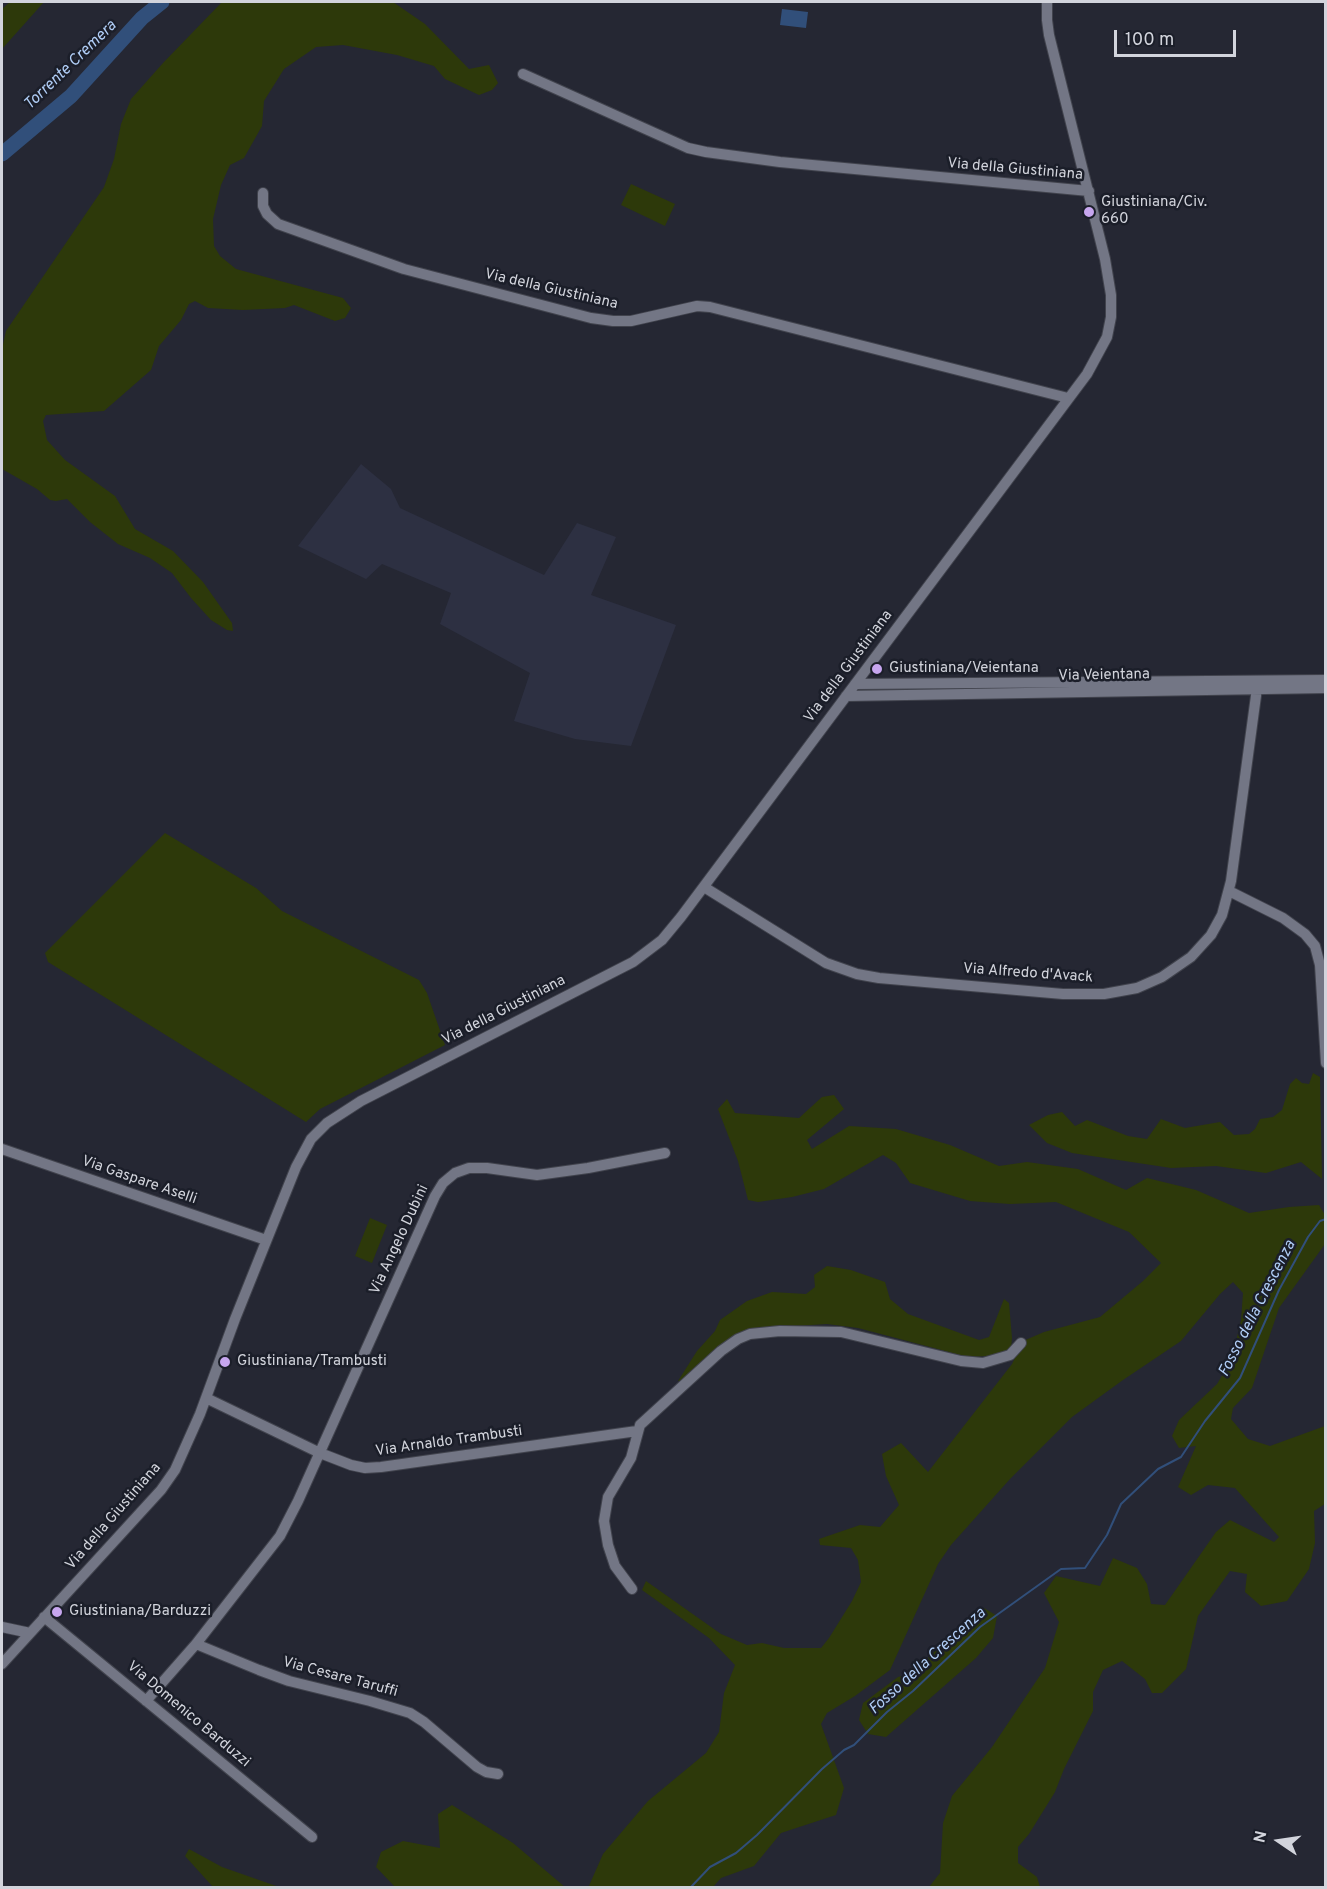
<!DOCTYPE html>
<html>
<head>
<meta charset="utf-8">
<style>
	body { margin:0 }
	#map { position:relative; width:1327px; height:1889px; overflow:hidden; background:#252733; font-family:Overpass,sans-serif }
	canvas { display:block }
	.frame { position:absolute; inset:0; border:3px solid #d2d4dc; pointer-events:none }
	.north { position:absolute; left:1249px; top:1811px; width:60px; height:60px; -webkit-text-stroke:4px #1b1e29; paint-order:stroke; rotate:283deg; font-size:16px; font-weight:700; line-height:24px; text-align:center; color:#d2d4dc }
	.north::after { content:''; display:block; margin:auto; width:21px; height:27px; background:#d2d4dc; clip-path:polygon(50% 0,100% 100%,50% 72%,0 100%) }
	.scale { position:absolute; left:1114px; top:30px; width:122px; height:27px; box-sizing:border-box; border:3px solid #d2d4dc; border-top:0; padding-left:8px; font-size:18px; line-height:21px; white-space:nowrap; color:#d2d4dc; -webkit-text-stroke:4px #1b1e29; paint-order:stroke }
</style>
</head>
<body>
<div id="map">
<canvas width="1327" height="1889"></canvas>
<div class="frame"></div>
<div class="north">N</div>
<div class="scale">100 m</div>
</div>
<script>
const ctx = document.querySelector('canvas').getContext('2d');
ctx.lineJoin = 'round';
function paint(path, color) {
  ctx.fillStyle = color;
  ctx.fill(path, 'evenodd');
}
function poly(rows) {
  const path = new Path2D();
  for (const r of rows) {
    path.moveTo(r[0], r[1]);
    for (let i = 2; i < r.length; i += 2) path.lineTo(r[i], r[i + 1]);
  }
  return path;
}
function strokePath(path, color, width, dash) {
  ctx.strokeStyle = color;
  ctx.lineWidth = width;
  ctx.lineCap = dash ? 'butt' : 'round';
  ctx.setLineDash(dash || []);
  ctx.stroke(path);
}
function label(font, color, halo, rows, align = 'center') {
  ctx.font = font + ' Overpass,sans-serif';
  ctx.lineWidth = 5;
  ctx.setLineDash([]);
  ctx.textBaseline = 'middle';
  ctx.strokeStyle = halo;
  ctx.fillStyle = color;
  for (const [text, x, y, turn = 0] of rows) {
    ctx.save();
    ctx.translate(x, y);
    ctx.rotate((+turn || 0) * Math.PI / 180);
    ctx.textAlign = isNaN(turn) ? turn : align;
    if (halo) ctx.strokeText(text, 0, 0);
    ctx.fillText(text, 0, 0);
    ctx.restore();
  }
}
const built = poly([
	[361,464,391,489,400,508,544,575,577,523,616,537,591,595,676,625,631,746,575,739,514,721,530,673,440,624,451,593,382,564,366,579,298,546]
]);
const green = poly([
	[10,2,44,2,2,49,2,9],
	[222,2,393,2,425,24,469,69,489,65,498,83,492,90,479,95,445,79,434,66,397,55,343,45,316,47,284,69,264,101,262,126,244,158,230,165,221,185,213,219,214,246,220,256,236,269,343,298,351,308,345,318,335,321,294,305,285,308,243,310,208,308,195,301,189,304,181,320,159,346,151,370,104,411,46,415,43,421,47,440,65,460,115,496,135,529,173,551,203,582,232,623,233,631,227,630,211,620,191,598,172,573,150,558,118,544,90,522,67,499,56,501,50,500,37,489,2,469,2,349,6,331,104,187,114,159,121,124,131,99,163,63],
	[631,184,675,204,665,226,621,205],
	[165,833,256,888,282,911,419,980,427,993,445,1045,320,1109,306,1122,48,962,45,953],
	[1313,1073,1320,1077,1322,1179,1301,1162,1266,1173,1216,1166,1171,1168,1072,1153,1047,1143,1029,1125,1048,1115,1062,1112,1075,1126,1087,1120,1128,1136,1147,1139,1161,1119,1185,1128,1220,1122,1234,1135,1249,1134,1255,1129,1260,1119,1273,1117,1282,1110,1290,1084,1296,1078,1302,1083,1309,1084],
	[834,1095,844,1109,807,1140,812,1149,849,1126,896,1129,950,1145,999,1166,1027,1162,1078,1169,1126,1190,1147,1178,1196,1190,1249,1213,1289,1207,1319,1205,1325,1215,1325,1244,1279,1308,1252,1388,1233,1408,1231,1419,1248,1439,1270,1446,1325,1426,1325,1504,1314,1511,1315,1543,1309,1569,1287,1601,1261,1606,1245,1592,1247,1574,1230,1571,1198,1616,1186,1669,1162,1693,1152,1693,1145,1679,1122,1661,1103,1670,1093,1692,1093,1711,1064,1769,1055,1792,1029,1834,1018,1847,1018,1863,1037,1877,1040,1887,929,1887,940,1873,943,1823,952,1796,992,1747,1045,1668,1059,1622,1044,1593,1056,1576,1100,1586,1113,1558,1137,1568,1147,1584,1151,1604,1165,1605,1216,1532,1230,1520,1274,1542,1279,1537,1235,1488,1208,1485,1191,1495,1178,1487,1196,1446,1179,1448,1172,1436,1179,1420,1217,1384,1232,1359,1241,1320,1243,1293,1233,1282,1220,1294,1181,1341,1123,1380,1072,1417,1010,1479,951,1545,938,1564,890,1670,855,1696,827,1713,821,1724,844,1788,836,1815,781,1833,754,1866,721,1878,713,1887,588,1888,603,1854,648,1801,706,1753,719,1732,724,1693,735,1665,709,1638,642,1590,646,1581,721,1634,747,1645,762,1643,784,1648,821,1648,829,1638,852,1601,861,1582,858,1560,851,1548,820,1545,819,1539,860,1525,880,1527,899,1505,886,1476,882,1454,901,1443,928,1472,1012,1364,1023,1341,1044,1332,1100,1317,1143,1281,1161,1263,1129,1232,1056,1202,1010,1204,970,1201,910,1183,896,1163,883,1155,824,1189,792,1197,758,1202,748,1200,738,1161,718,1109,727,1099,735,1113,799,1118,822,1097],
	[370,1218,387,1225,372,1263,355,1256],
	[827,1266,851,1270,885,1282,890,1299,908,1314,979,1340,989,1337,1004,1299,1009,1303,1012,1338,1011,1348,1002,1353,988,1356,968,1357,858,1328,827,1324,763,1328,684,1382,678,1381,697,1351,715,1331,720,1320,747,1301,772,1292,806,1294,815,1287,814,1275],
	[984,1608,997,1616,993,1638,976,1658,886,1737,868,1734,859,1720,863,1703,898,1677,909,1674],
	[452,1805,513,1843,565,1887,395,1887,376,1867,381,1852,403,1841,440,1848,438,1814],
	[189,1849,222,1867,279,1887,213,1887,185,1856]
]);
const water = poly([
	[782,9,808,12,806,28,780,25]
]);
const stream = poly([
	[690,1888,710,1867,736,1853,757,1835,822,1769,844,1750,854,1745,887,1712,913,1691,980,1627,1061,1569,1085,1568,1107,1535,1121,1504,1158,1469,1181,1457,1205,1421,1240,1378,1279,1290,1308,1237,1320,1221,1326,1219]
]);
const river = poly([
	[2,154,71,96,142,18,162,2]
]);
const minor = poly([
	[523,74,688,148,706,152,780,162,1089,191],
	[263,193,263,206,267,214,278,224,404,269,591,318,613,321,631,321,697,306,710,307,1068,398],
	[855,684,1326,680],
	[846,696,1326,688],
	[704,887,826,963,857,974,879,978,1063,994,1104,994,1137,988,1162,977,1191,957,1211,935,1222,915,1231,881,1258,681],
	[1229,891,1283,918,1305,934,1315,946,1320,965,1326,1063],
	[2,1149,266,1240],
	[206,1398,320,1453,351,1465,365,1468,381,1467,637,1431],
	[632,1589,615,1566,608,1545,604,1521,608,1497,631,1458,640,1425,721,1351,738,1339,750,1334,780,1331,841,1332,961,1361,983,1363,1010,1355,1021,1343],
	[44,1617,312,1837],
	[2,1627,30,1633],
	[196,1644,259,1670,289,1681,370,1701,410,1713,424,1722,477,1767,486,1772,498,1774],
	[2,1664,161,1490,175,1470,200,1414,235,1319,296,1167,311,1139,327,1123,361,1101,633,962,662,940,681,917,1087,374,1107,337,1111,317,1111,295,1105,259,1049,35,1047,20,1047,2],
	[146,1701,196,1644,280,1536,298,1501,435,1196,443,1183,455,1173,469,1168,487,1168,537,1175,588,1168,665,1153]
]);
const markers = [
	[1089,212,6,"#c7a6ef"],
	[877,669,6,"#c7a6ef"],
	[225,1362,6,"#c7a6ef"],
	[57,1612,6,"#c7a6ef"]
];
const streetNames = [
	["Via della Giustiniana",1015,170,5],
	["Via della Giustiniana",551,290,13],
	["Via della Giustiniana",849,667,-53],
	["Via Veientana",1104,676,-1],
	["Via Alfredo d'Avack",1028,974,4],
	["Via della Giustiniana",504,1011,-27],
	["Via Gaspare Aselli",139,1181,19],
	["Via Angelo Dubini",400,1240,-65],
	["Via Arnaldo Trambusti",449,1442,-8],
	["Via della Giustiniana",114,1517,-49],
	["Via Cesare Taruffi",340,1678,15],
	["Via Domenico Barduzzi",188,1715,40]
];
const poiNames = [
	["Giustiniana/Civ.",1101,203],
	["660",1101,220],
	["Giustiniana/Veientana",889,669],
	["Giustiniana/Trambusti",237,1362],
	["Giustiniana/Barduzzi",69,1612]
];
const waterNames = [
	["Torrente Cremera",71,66,-44],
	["Fosso della Crescenza",1258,1309,-63],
	["Fosso della Crescenza",928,1662,-42]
];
paint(built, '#2d3042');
paint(green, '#2d390a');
paint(water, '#314f7a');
strokePath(stream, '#314f7a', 2);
strokePath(river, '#314f7a', 15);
strokePath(minor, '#41434d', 12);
strokePath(minor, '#737685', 10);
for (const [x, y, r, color] of markers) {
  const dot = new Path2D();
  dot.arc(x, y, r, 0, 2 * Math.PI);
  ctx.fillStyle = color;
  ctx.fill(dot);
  strokePath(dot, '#1b1e29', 2);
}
label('15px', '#d2d4dc', '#1b1e29', streetNames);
label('15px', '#d2d4dc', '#1b1e29', poiNames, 'left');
label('italic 16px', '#b0cdf6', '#1b1e29', waterNames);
</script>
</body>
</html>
